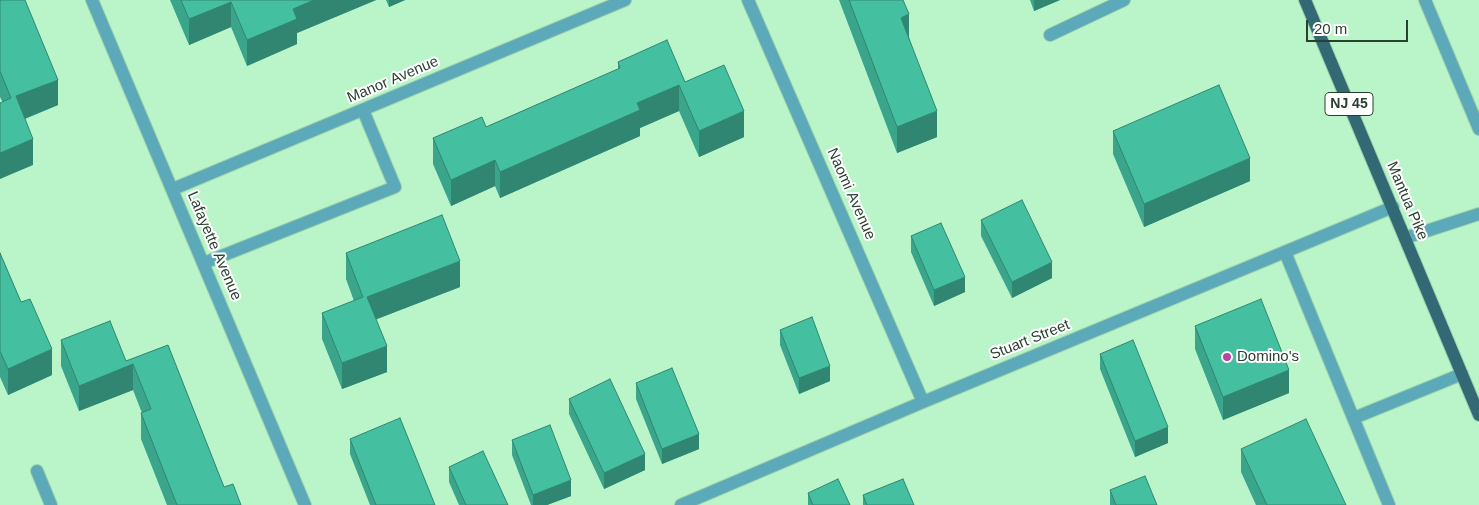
<!DOCTYPE html>
<html>
<head>
<meta charset="utf-8">
<style>
	body { margin:0 }
	#map { position:relative; width:1479px; height:505px; overflow:hidden; background:#baf5ca; font-family:Arial,sans-serif }
	canvas { display:block }
	.scale { position:absolute; left:1306px; top:20px; width:102px; height:22px; box-sizing:border-box; border:2px solid #28402f; border-top:0; padding-left:6px; font-size:15px; line-height:18px; white-space:nowrap; color:#28402f; -webkit-text-stroke:4px #fff; paint-order:stroke }
</style>
</head>
<body>
<div id="map">
<canvas width="1479" height="505"></canvas>
<div class="scale">20 m</div>
</div>
<script>
const ctx = document.querySelector('canvas').getContext('2d');
ctx.lineJoin = 'round';
function poly(rows) {
  const path = new Path2D();
  for (const r of rows) {
    path.moveTo(r[0], r[1]);
    for (let i = 2; i < r.length; i += 2) path.lineTo(r[i], r[i + 1]);
  }
  return path;
}
function strokePath(path, color, width, dash) {
  ctx.strokeStyle = color;
  ctx.lineWidth = width;
  ctx.lineCap = dash ? 'butt' : 'round';
  ctx.setLineDash(dash || []);
  ctx.stroke(path);
}
function paint(path, color) {
  ctx.fillStyle = color;
  ctx.fill(path, 'evenodd');
}
function label(font, color, halo, rows, align = 'center') {
  ctx.font = font + ' Arial,sans-serif';
  ctx.lineWidth = 4;
  ctx.setLineDash([]);
  ctx.textBaseline = 'middle';
  ctx.strokeStyle = halo;
  ctx.fillStyle = color;
  for (const [text, x, y, turn = 0] of rows) {
    ctx.save();
    ctx.translate(x, y);
    ctx.rotate((+turn || 0) * Math.PI / 180);
    ctx.textAlign = isNaN(turn) ? turn : align;
    if (halo) ctx.strokeText(text, 0, 0);
    ctx.fillText(text, 0, 0);
    ctx.restore();
  }
}
const lane = poly([
	[1425,0,1479,129],
	[1050,35,1124,0],
	[1405,238,1479,214],
	[1285,252,1389,505],
	[204,263,395,187,363,110],
	[1354,418,1462,374],
	[37,471,51,505]
]);
const street = poly([
	[92,0,305,505],
	[748,0,923,402],
	[173,189,625,0],
	[681,505,923,402,1393,207]
]);
const primary = poly([
	[1305,0,1479,415]
]);
const wall = poly([
	[0,0,58,105,25,119,33,165,0,97],
	[170,0,376,0,297,33,297,44,247,66,231,27,189,45],
	[386,0,405,0,389,7],
	[839,0,903,0,909,37,937,137,897,153],
	[1030,0,1060,0,1034,11],
	[618,62,685,82,744,137,699,157,679,111,640,128,640,136,500,198,495,186,451,206,433,164,433,138,486,127,618,69],
	[1113,131,1250,181,1144,227,1113,154],
	[981,220,1052,278,1012,298,981,236],
	[911,236,965,292,934,306,911,252],
	[0,253,52,375,8,395,0,377],
	[346,253,460,287,376,319,387,372,342,389,322,339,322,313,354,301,346,279],
	[1195,326,1289,393,1223,420,1195,349],
	[780,330,830,381,799,394,780,345],
	[61,340,126,361,168,345,224,487,241,505,167,505,141,439,141,413,142,413,133,390,79,411,61,366],
	[1100,354,1168,443,1135,457,1100,369],
	[636,383,699,449,662,464,636,399],
	[569,399,645,470,604,489,569,414],
	[350,439,435,505,370,505,350,454],
	[512,440,571,496,547,505,531,505,512,455],
	[1241,449,1346,505,1256,505,1241,472],
	[449,467,508,505,459,505,449,482],
	[1110,490,1157,505,1110,505],
	[808,493,850,505,808,505],
	[863,495,914,505,863,505]
]);
const shadedWall = poly([
	[314,0,376,0,297,33,297,44,247,66,247,40,293,9],
	[389,0,405,0,389,7],
	[1034,0,1060,0,1034,11],
	[231,2,231,27,189,45,189,19],
	[909,14,909,40,901,18],
	[58,80,58,105,16,122,16,96],
	[679,85,679,111,640,128,640,136,500,198,500,172,637,103],
	[744,111,744,137,699,157,699,131],
	[937,111,937,137,897,153,897,127],
	[33,139,33,165,0,179,0,153],
	[1250,158,1250,181,1144,227,1144,204],
	[495,160,495,186,451,206,451,180],
	[460,261,460,287,367,323,367,297],
	[1052,262,1052,278,1012,298,1012,282],
	[965,277,965,292,934,306,934,290],
	[387,346,387,372,342,389,342,363],
	[52,349,52,375,8,395,8,369],
	[133,364,133,390,79,411,79,386],
	[830,366,830,381,799,394,799,378],
	[1289,370,1289,393,1223,420,1223,397],
	[1168,427,1168,443,1135,457,1135,441],
	[699,434,699,449,662,464,662,449],
	[645,454,645,470,604,489,604,473],
	[571,480,571,496,547,505,533,505,533,495]
]);
const building = poly([
	[0,0,25,0,58,80,16,96,33,139,0,153,0,103,11,98,0,71,0,0],
	[181,0,314,0,293,9,297,19,247,40,231,2,189,19,181,0],
	[849,0,903,0,909,14,901,18,937,111,897,127,849,0],
	[667,40,685,82,724,65,744,111,699,131,679,85,637,103,640,110,500,172,495,160,451,180,433,138,482,117,486,127,620,68,618,62,667,40],
	[1219,85,1250,158,1144,204,1113,131,1219,85],
	[1022,200,1052,262,1012,282,981,220,1022,200],
	[442,215,460,261,367,297,387,346,342,363,322,313,363,297,346,253,442,215],
	[941,223,965,277,934,290,911,236,941,223],
	[0,253,21,302,30,299,52,349,8,369,0,351,0,253],
	[1261,299,1289,370,1223,397,1195,326,1261,299],
	[812,317,830,366,799,378,780,330,812,317],
	[110,321,126,361,168,345,224,487,233,484,241,505,177,505,141,413,151,409,133,364,79,386,61,340,110,321],
	[1133,340,1168,427,1135,441,1100,354,1133,340],
	[672,368,699,434,662,449,636,383,672,368],
	[610,379,645,454,604,473,569,399,610,379],
	[400,418,435,505,376,505,350,439,400,418],
	[1306,419,1346,505,1267,505,1241,449,1306,419],
	[550,425,571,480,533,495,512,440,550,425],
	[483,451,508,505,466,505,449,467,483,451],
	[1145,476,1157,505,1116,505,1110,490,1145,476],
	[838,479,850,505,813,505,808,493,838,479],
	[903,479,914,505,867,505,863,495,903,479]
]);
const markers = [
	[1227,357,5,"#b447a6"]
];
const shields = [
	[1349,104,48]
];
const shieldNames = [
	["NJ 45",1349,104]
];
const streetNames = [
	["Manor Avenue",393,80,-23],
	["Naomi Avenue",851,194,66],
	["Mantua Pike",1407,201,67],
	["Lafayette Avenue",214,246,67],
	["Stuart Street",1030,340,-22]
];
const poiNames = [
	["Domino's",1237,357]
];
strokePath(lane, '#9dd1ab', 14);
strokePath(street, '#9dd1ab', 14);
strokePath(primary, '#9dd1ab', 14);
strokePath(lane, '#5ba9b9', 12);
strokePath(street, '#5ba9b9', 12);
strokePath(primary, '#326974', 12);
paint(wall, '#3aa58a');
paint(shadedWall, '#308671');
paint(building, '#44c0a1');
strokePath(building, '#308671', 1);
for (const [x, y, r, color] of markers) {
  const dot = new Path2D();
  dot.arc(x, y, r, 0, 2 * Math.PI);
  ctx.fillStyle = color;
  ctx.fill(dot);
  strokePath(dot, '#fff', 2);
}
for (const [x, y, w] of shields) {
  const box = new Path2D();
  box.roundRect(x - w / 2, y - 11.5, w, 23, 4);
  ctx.fillStyle = '#fff';
  ctx.fill(box);
  strokePath(box, '#28402f', 1);
}
label('bold 14px', '#28402f', null, shieldNames);
label('15px', '#28402f', '#fff', streetNames);
label('15px', '#28402f', '#fff', poiNames, 'left');
</script>
</body>
</html>
